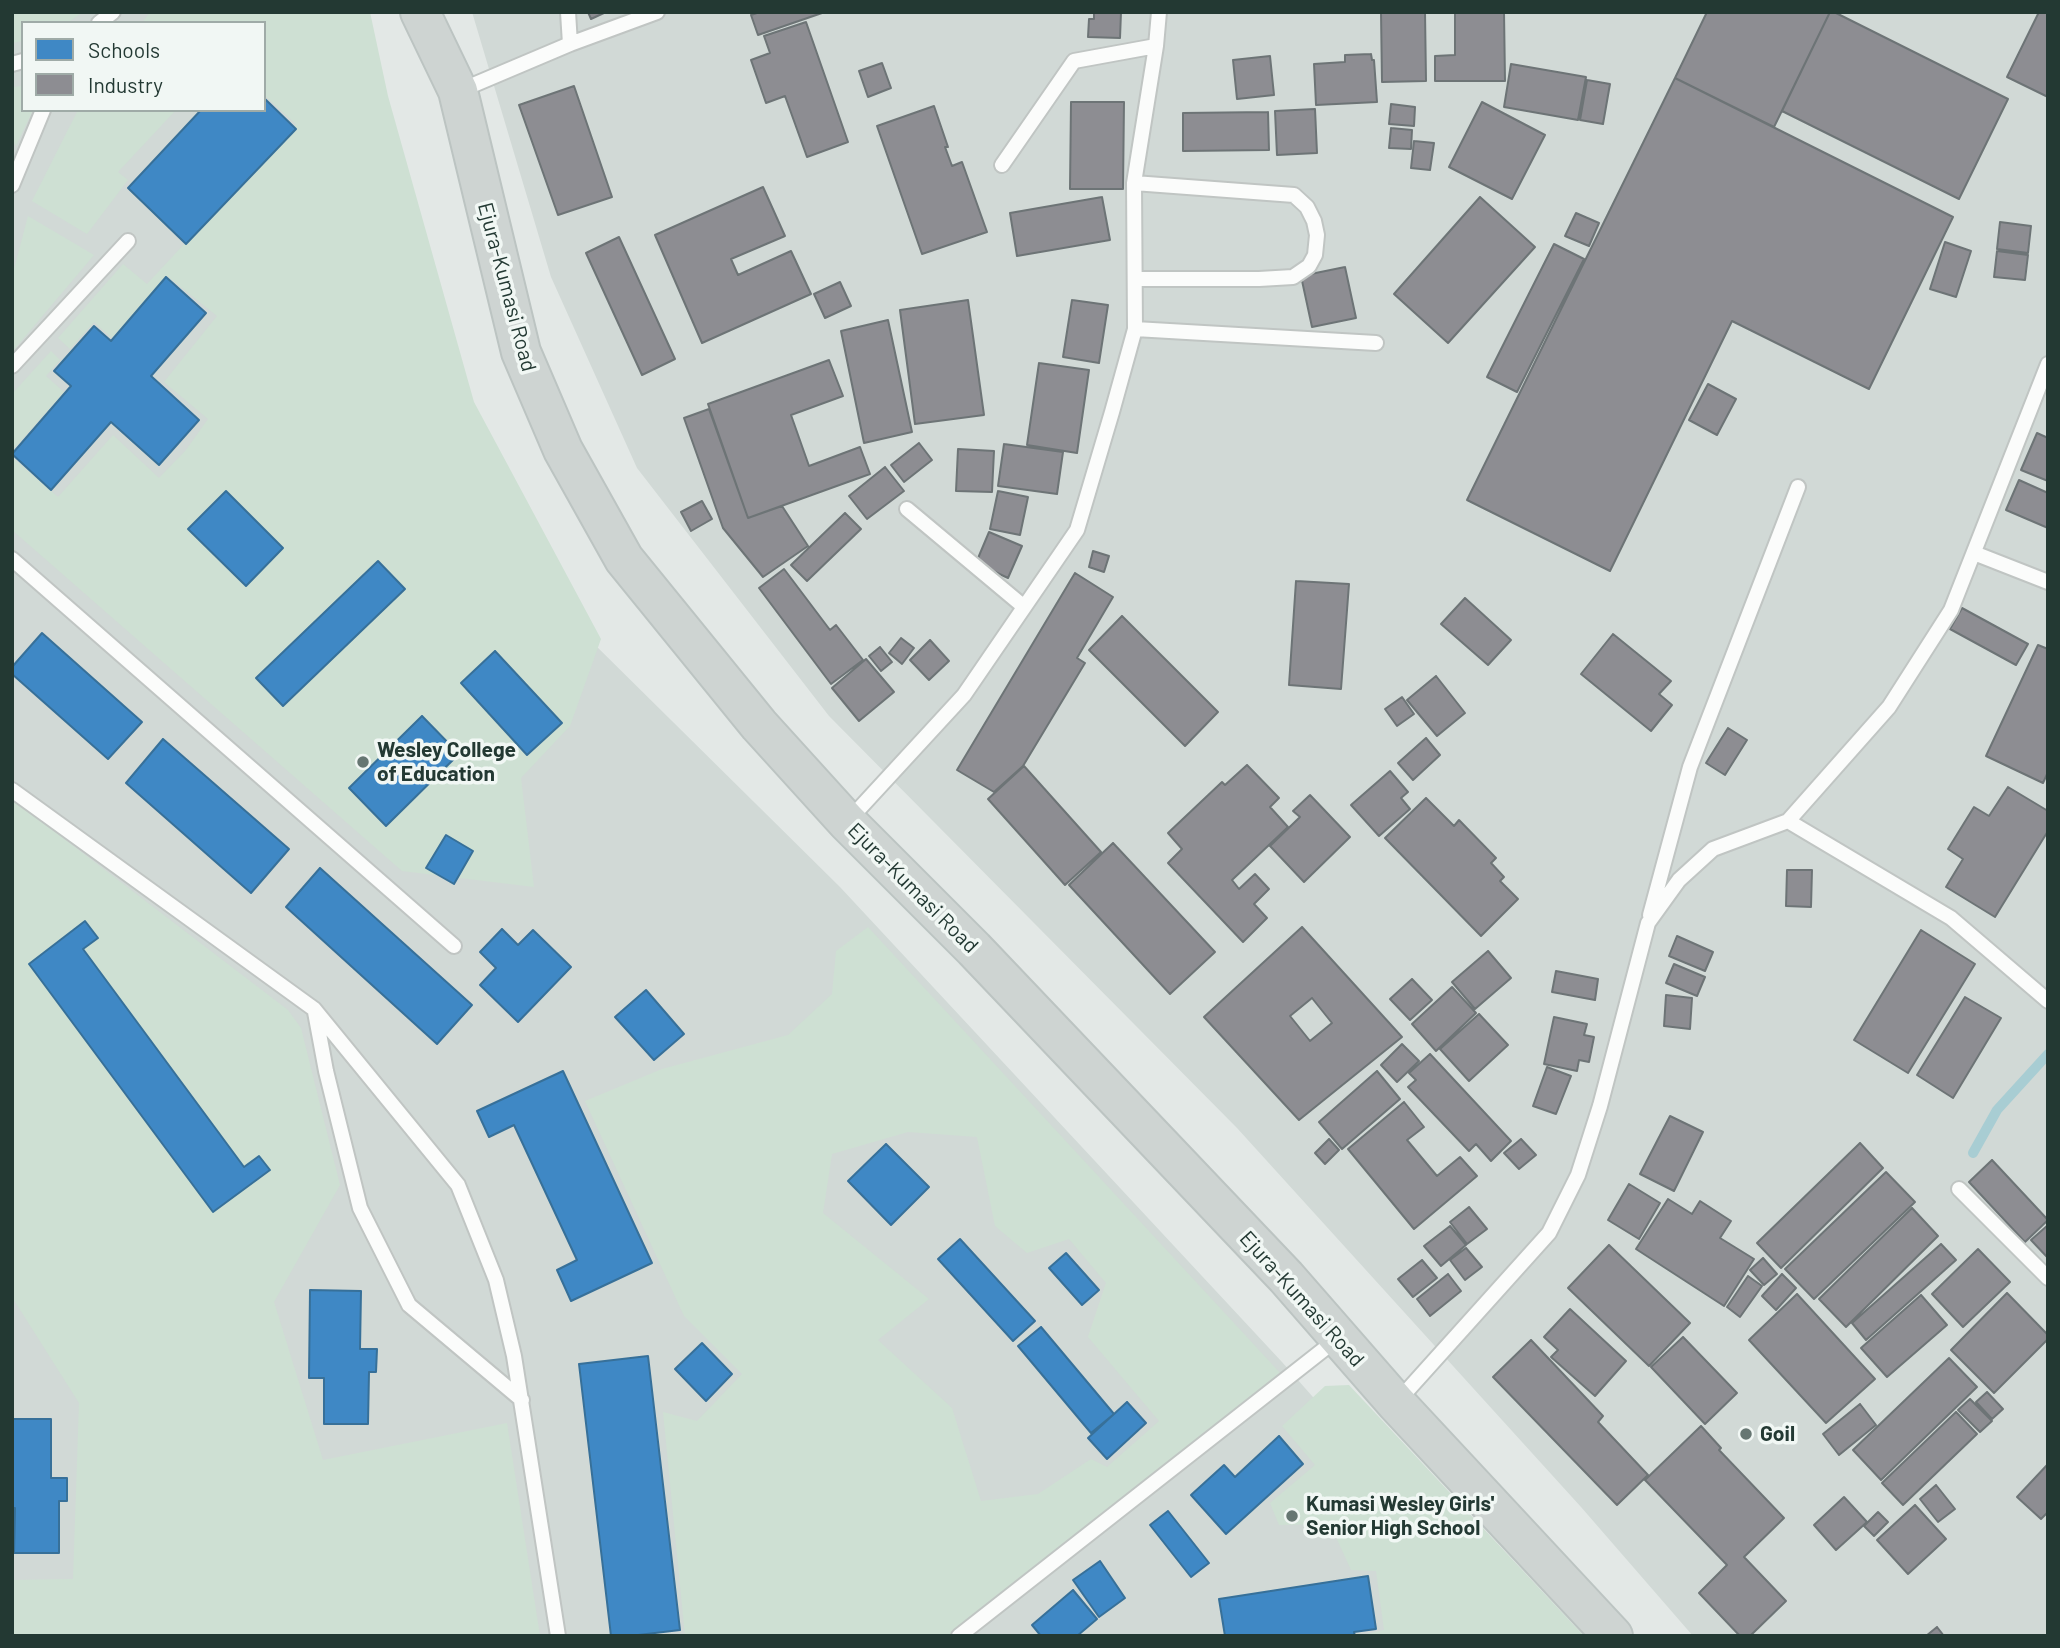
<!DOCTYPE html>
<html>
<head>
<meta charset="utf-8">
<style>
	body { margin:0 }
	#map { position:relative; width:2060px; height:1648px; overflow:hidden; background:#e3e8e6; font-family:Barlow,sans-serif }
	canvas { display:block }
	.frame { position:absolute; inset:0; border:14px solid #233933; pointer-events:none }
	.legend { position:absolute; left:21px; top:21px; width:245px; height:91px; box-sizing:border-box; background:#f1f7f4; border:2px solid #9faba7; margin:0; padding:9px 12px; list-style:none; font-size:21px; color:#233933 }
	.legend li { display:flex; align-items:center; gap:14px; height:35px }
	.legend b { width:35px; border:2px solid #9faba7 }
</style>
</head>
<body>
<div id="map">
<canvas width="2060" height="1648"></canvas>
<div class="frame"></div>
<ul class="legend">
<li><b style="height:19px;background:#3f88c5"></b>Schools</li>
<li><b style="height:19px;background:#8d8d92"></b>Industry</li>
</ul>
</div>
<script>
const ctx = document.querySelector('canvas').getContext('2d');
ctx.lineJoin = 'round';
function paint(path, color) {
  ctx.fillStyle = color;
  ctx.fill(path, 'evenodd');
}
function poly(rows) {
  const path = new Path2D();
  for (const r of rows) {
    path.moveTo(r[0], r[1]);
    for (let i = 2; i < r.length; i += 2) path.lineTo(r[i], r[i + 1]);
  }
  return path;
}
function strokePath(path, color, width, dash) {
  ctx.strokeStyle = color;
  ctx.lineWidth = width;
  ctx.lineCap = dash ? 'butt' : 'round';
  ctx.setLineDash(dash || []);
  ctx.stroke(path);
}
function label(font, color, halo, rows, align = 'center') {
  ctx.font = font + ' Barlow,sans-serif';
  ctx.lineWidth = 7;
  ctx.setLineDash([]);
  ctx.textBaseline = 'middle';
  ctx.strokeStyle = halo;
  ctx.fillStyle = color;
  for (const [text, x, y, turn = 0] of rows) {
    ctx.save();
    ctx.translate(x, y);
    ctx.rotate((+turn || 0) * Math.PI / 180);
    ctx.textAlign = isNaN(turn) ? turn : align;
    if (halo) ctx.strokeText(text, 0, 0);
    ctx.fillText(text, 0, 0);
    ctx.restore();
  }
}
const built = poly([
	[12,12,359,12,462,388,587,637,840,887,1282,1362,1524,1636,12,1636],
	[23,23,264,23,264,110,23,110],
	[472,12,2048,12,2048,1636,1693,1636,1581,1507,1237,1128,829,716,637,468,551,277]
]);
const green = poly([
	[12,12,83,12,67,23,23,23,23,41,12,43],
	[150,12,370,12,388,96,474,402,601,639,570,726,521,778,534,887,402,871,12,530,12,457,58,497,113,435,159,478,186,450,208,419,164,382,217,316,167,276,112,338,94,322,70,349,58,338,123,264,147,284,296,124,264,95,264,23,142,23],
	[23,86,23,110,33,110,16,146,12,139,12,87],
	[78,110,176,110,118,172,128,180,87,234,32,201],
	[28,216,94,255,12,352,12,277],
	[51,351,60,360,46,376,64,392,12,451,12,394],
	[12,799,288,1010,301,1028,340,1185,274,1302,323,1460,507,1423,540,1636,12,1636,12,1580,73,1579,79,1403,12,1297],
	[868,927,1282,1375,948,1636,685,1636,663,1412,697,1421,742,1374,684,1316,585,1101,662,1069,788,1035,832,994,836,951],
	[908,1132,977,1137,995,1226,1027,1253,1069,1239,1106,1283,1088,1337,1159,1421,1107,1467,1091,1459,1038,1494,981,1501,952,1408,878,1340,929,1299,823,1213,832,1154],
	[1349,1385,1584,1636,1358,1636,1384,1630,1376,1571,1351,1570,1330,1524,1279,1525,1270,1503,1315,1465,1282,1426,1325,1386]
]);
const schools = poly([
	[264,98,296,129,186,244,128,188,201,110,264,110,264,98],
	[166,277,206,313,151,376,199,420,159,465,111,422,51,490,12,454,71,386,54,371,94,326,111,341,166,277],
	[226,491,283,548,246,586,188,529,226,491],
	[378,561,405,589,283,706,256,678,378,561],
	[42,633,142,722,108,759,12,674,12,667,42,633],
	[495,651,562,723,527,755,461,683,495,651],
	[422,716,459,754,386,826,349,788,422,716],
	[163,739,289,849,251,893,126,783,163,739],
	[446,835,473,851,454,884,426,868,446,835],
	[320,868,472,1005,437,1044,286,907,320,868],
	[85,921,98,938,83,949,244,1167,259,1156,270,1170,213,1212,29,964,85,921],
	[502,929,518,945,533,930,571,967,518,1022,480,985,496,968,480,952,502,929],
	[646,990,684,1034,654,1060,615,1017,646,990],
	[563,1071,652,1263,571,1301,557,1270,577,1260,514,1125,489,1137,477,1111,563,1071],
	[886,1144,929,1187,891,1225,848,1181,886,1144],
	[960,1239,1035,1321,1013,1341,938,1259,960,1239],
	[1066,1253,1099,1290,1082,1305,1049,1268,1066,1253],
	[310,1290,361,1291,360,1349,377,1349,376,1372,369,1372,368,1424,324,1424,324,1378,309,1378,310,1290],
	[1041,1327,1114,1414,1091,1433,1018,1346,1041,1327],
	[702,1343,732,1374,706,1401,675,1369,702,1343],
	[648,1356,680,1630,630,1636,611,1636,579,1364,648,1356],
	[1127,1402,1146,1423,1107,1459,1088,1438,1127,1402],
	[12,1419,51,1419,51,1478,67,1478,67,1501,59,1501,59,1553,14,1553,15,1508,12,1508,12,1419],
	[1279,1436,1303,1464,1226,1534,1191,1495,1224,1465,1235,1477,1279,1436],
	[1168,1511,1209,1563,1191,1577,1150,1525,1168,1511],
	[1100,1561,1125,1598,1099,1617,1073,1580,1100,1561],
	[1368,1576,1376,1629,1354,1632,1355,1636,1225,1636,1219,1599,1368,1576],
	[1073,1590,1097,1619,1077,1636,1041,1636,1032,1625,1073,1590]
]);
const industry = poly([
	[588,12,606,12,591,19,588,12],
	[760,12,822,12,822,13,758,35,751,15,760,12],
	[1094,12,1121,12,1120,38,1088,37,1089,19,1094,19,1094,12],
	[1381,12,1425,12,1426,81,1382,82,1381,12],
	[1455,12,1504,12,1505,81,1435,81,1435,56,1455,55,1455,12],
	[1707,12,1830,12,1774,127,1675,78,1707,12],
	[1830,12,1834,12,2008,99,1959,199,1782,111,1830,12],
	[2039,12,2048,12,2048,97,2007,77,2039,12],
	[806,22,848,142,807,157,785,96,766,103,751,60,770,53,764,36,806,22],
	[1371,54,1372,60,1374,60,1377,102,1316,105,1314,64,1345,62,1345,55,1371,54],
	[1270,56,1274,95,1237,99,1233,60,1270,56],
	[882,63,891,88,868,97,859,71,882,63],
	[1511,64,1586,77,1578,120,1504,107,1511,64],
	[1675,78,1953,217,1869,389,1732,321,1610,571,1467,500,1675,78],
	[1587,80,1610,84,1603,124,1580,120,1587,80],
	[574,86,612,197,558,215,519,105,574,86],
	[1071,102,1124,102,1123,189,1070,189,1071,102],
	[1482,102,1545,135,1512,199,1449,167,1482,102],
	[1391,104,1415,107,1414,126,1389,124,1391,104],
	[934,106,948,147,945,147,952,166,962,162,987,232,922,254,877,126,934,106],
	[1315,109,1317,153,1277,155,1275,111,1315,109],
	[1268,112,1269,150,1183,151,1183,113,1268,112],
	[1391,128,1412,130,1411,149,1389,148,1391,128],
	[1414,141,1434,143,1430,170,1411,168,1414,141],
	[763,187,785,236,731,259,738,275,791,251,811,294,702,343,655,235,763,187],
	[1102,197,1110,240,1017,256,1010,213,1102,197],
	[1480,197,1535,247,1448,343,1394,294,1480,197],
	[1576,213,1599,223,1589,246,1565,236,1576,213],
	[2000,222,2031,226,2028,253,1997,249,2000,222],
	[619,237,675,359,642,375,586,253,619,237],
	[1945,242,1971,251,1956,297,1930,289,1945,242],
	[1554,244,1584,259,1517,392,1487,377,1554,244],
	[1997,251,2028,255,2025,280,1994,277,1997,251],
	[1345,267,1356,318,1312,327,1301,276,1345,267],
	[840,282,851,306,825,318,814,294,840,282],
	[968,300,984,415,915,424,900,310,968,300],
	[1072,300,1108,305,1099,363,1063,357,1072,300],
	[888,320,912,432,864,443,841,331,888,320],
	[829,360,843,396,791,415,809,466,860,447,870,474,748,518,708,404,829,360],
	[1039,363,1089,370,1077,453,1027,445,1039,363],
	[1708,384,1736,399,1717,435,1689,420,1708,384],
	[709,409,748,518,782,506,808,546,763,577,723,528,684,418,709,409],
	[2037,433,2048,438,2048,481,2021,470,2037,433],
	[919,443,932,460,904,482,891,465,919,443],
	[1004,444,1063,452,1057,494,998,486,1004,444],
	[958,449,994,451,992,492,956,491,958,449],
	[885,467,904,491,867,519,849,496,885,467],
	[2019,480,2048,493,2048,528,2006,510,2019,480],
	[998,491,1028,497,1020,535,990,529,998,491],
	[702,501,712,519,691,531,681,512,702,501],
	[845,513,861,529,807,581,791,565,845,513],
	[989,532,1022,546,1008,578,976,563,989,532],
	[1093,551,1109,556,1104,572,1089,567,1093,551],
	[784,569,830,630,836,625,863,660,831,684,759,588,784,569],
	[1075,573,1113,597,1077,658,1085,663,1023,766,994,792,957,770,1075,573],
	[1296,581,1349,584,1341,689,1289,685,1296,581],
	[1465,598,1511,640,1488,665,1441,624,1465,598],
	[1962,608,2028,644,2016,665,1950,629,1962,608],
	[1122,616,1218,712,1185,746,1089,650,1122,616],
	[1613,634,1671,681,1659,694,1672,705,1651,731,1581,674,1613,634],
	[901,638,914,648,902,664,889,653,901,638],
	[930,640,949,661,929,680,910,660,930,640],
	[2038,645,2048,649,2048,772,2043,783,1986,756,2038,645],
	[880,647,892,662,881,671,869,656,880,647],
	[866,659,894,692,859,721,832,688,866,659],
	[1436,676,1465,713,1437,736,1407,700,1436,676],
	[1402,697,1414,714,1397,726,1385,709,1402,697],
	[1728,728,1747,740,1725,775,1706,763,1728,728],
	[1426,738,1440,755,1413,780,1398,763,1426,738],
	[1247,765,1279,798,1270,807,1288,827,1232,880,1239,889,1255,874,1269,889,1254,904,1267,918,1243,942,1168,863,1182,849,1168,833,1222,782,1225,785,1247,765],
	[1024,766,1101,852,1065,885,988,799,1024,766],
	[1390,771,1408,792,1401,798,1410,809,1379,836,1351,805,1390,771],
	[2008,787,2048,811,2048,831,1995,917,1946,887,1963,859,1948,849,1974,807,1989,816,2008,787],
	[1310,795,1350,837,1304,882,1270,846,1300,817,1293,811,1310,795],
	[1426,798,1454,826,1459,820,1496,858,1491,863,1504,877,1500,881,1518,899,1481,936,1385,838,1426,798],
	[1113,843,1215,952,1170,994,1069,885,1113,843],
	[1787,870,1812,870,1811,907,1786,906,1787,870],
	[1302,927,1402,1037,1299,1120,1204,1017,1302,927],
	[1312,998,1332,1023,1310,1041,1290,1016,1312,998],
	[1921,930,1975,964,1908,1073,1854,1040,1921,930],
	[1677,936,1713,952,1705,971,1669,956,1677,936],
	[1488,951,1511,978,1475,1009,1452,982,1488,951],
	[1674,964,1705,977,1697,996,1666,983,1674,964],
	[1556,971,1598,979,1595,1000,1552,992,1556,971],
	[1412,979,1432,1000,1410,1020,1390,999,1412,979],
	[1452,987,1476,1013,1436,1051,1412,1024,1452,987],
	[1666,995,1692,998,1690,1029,1664,1026,1666,995],
	[1965,997,2001,1018,1953,1098,1917,1075,1965,997],
	[1479,1014,1508,1045,1469,1081,1440,1049,1479,1014],
	[1554,1017,1587,1024,1584,1035,1594,1037,1589,1062,1579,1060,1577,1071,1544,1064,1554,1017],
	[1402,1044,1419,1061,1397,1082,1381,1065,1402,1044],
	[1430,1054,1511,1141,1491,1161,1476,1144,1469,1151,1408,1087,1416,1080,1409,1073,1430,1054],
	[1547,1067,1571,1076,1556,1114,1533,1106,1547,1067],
	[1377,1071,1400,1099,1342,1149,1319,1122,1377,1071],
	[1404,1102,1424,1127,1407,1140,1437,1176,1460,1157,1477,1176,1414,1229,1348,1149,1404,1102],
	[1670,1116,1703,1132,1674,1191,1640,1174,1670,1116],
	[1329,1139,1339,1150,1325,1164,1315,1153,1329,1139],
	[1521,1139,1536,1155,1519,1169,1504,1153,1521,1139],
	[1860,1143,1883,1168,1781,1268,1757,1243,1860,1143],
	[1992,1160,2048,1220,2025,1242,1969,1182,1992,1160],
	[1886,1172,1915,1202,1814,1299,1785,1269,1886,1172],
	[1629,1184,1660,1203,1639,1239,1608,1220,1629,1184],
	[1668,1199,1692,1214,1700,1201,1731,1221,1720,1238,1754,1259,1724,1306,1636,1249,1668,1199],
	[1469,1207,1487,1229,1467,1244,1450,1222,1469,1207],
	[1912,1208,1938,1236,1846,1327,1819,1299,1912,1208],
	[2048,1225,2048,1258,2031,1240,2048,1225],
	[1450,1226,1466,1245,1441,1266,1424,1246,1450,1226],
	[1941,1244,1956,1260,1866,1340,1852,1323,1941,1244],
	[1609,1245,1690,1323,1649,1366,1568,1288,1609,1245],
	[1466,1248,1482,1267,1465,1280,1450,1260,1466,1248],
	[1978,1249,2010,1282,1963,1327,1932,1294,1978,1249],
	[1763,1258,1777,1274,1764,1285,1750,1270,1763,1258],
	[1422,1260,1437,1278,1413,1297,1398,1279,1422,1260],
	[1448,1274,1461,1291,1430,1316,1417,1299,1448,1274],
	[1782,1274,1796,1288,1776,1310,1762,1296,1782,1274],
	[1748,1276,1762,1286,1740,1317,1727,1307,1748,1276],
	[2007,1293,2048,1335,2048,1339,1994,1393,1951,1350,2007,1293],
	[1797,1294,1875,1379,1826,1423,1749,1340,1797,1294],
	[1921,1295,1947,1325,1887,1377,1861,1348,1921,1295],
	[1570,1309,1626,1361,1595,1396,1551,1357,1558,1350,1544,1337,1570,1309],
	[1683,1337,1737,1393,1705,1424,1651,1367,1683,1337],
	[1531,1340,1603,1416,1598,1422,1648,1475,1617,1505,1493,1377,1531,1340],
	[1949,1358,1977,1387,1881,1480,1853,1450,1949,1358],
	[1987,1392,2003,1409,1992,1419,1976,1402,1987,1392],
	[1970,1399,1992,1421,1980,1432,1958,1410,1970,1399],
	[1860,1404,1876,1425,1839,1455,1823,1434,1860,1404],
	[1956,1412,1977,1434,1903,1505,1882,1483,1956,1412],
	[1701,1426,1721,1448,1719,1450,1784,1518,1744,1557,1786,1601,1750,1636,1740,1636,1699,1593,1727,1565,1645,1480,1701,1426],
	[2048,1464,2048,1512,2041,1519,2017,1497,2048,1464],
	[1936,1485,1955,1509,1938,1522,1920,1499,1936,1485],
	[1844,1497,1867,1522,1836,1550,1814,1525,1844,1497],
	[1915,1505,1946,1539,1908,1574,1877,1540,1915,1505],
	[1878,1512,1888,1522,1874,1536,1864,1526,1878,1512],
	[1937,1627,1944,1636,1926,1636,1937,1627]
]);
const stream = poly([
	[1973,1153,1997,1110,2048,1054]
]);
const service = poly([
	[568,12,570,44],
	[99,23,113,12],
	[12,64,23,61],
	[459,91,570,44,657,12],
	[1002,165,1074,61,1156,46],
	[1134,183,1294,195,1307,207,1314,221,1317,235,1315,255,1309,266,1293,277,1259,279,1135,279],
	[12,185,43,110],
	[1135,329,1376,343],
	[12,366,128,241],
	[907,509,1023,606],
	[1974,553,2048,582],
	[12,559,454,946],
	[12,790,314,1009,458,1185,496,1280,514,1356,558,1636],
	[848,821,964,695,1077,530,1112,412,1135,329,1134,183,1156,46,1159,12],
	[1788,821,1951,918,2048,1001],
	[1650,915,1690,767,1798,487],
	[315,1012,326,1071,360,1208,409,1305,522,1400],
	[1959,1189,2048,1278],
	[1397,1402,1549,1233,1578,1175,1600,1106,1648,923,1679,880,1713,849,1788,821,1889,707,1951,610,2048,364],
	[959,1636,1337,1339]
]);
const primary = poly([
	[420,12,458,91,521,352,563,450,624,559,759,725,847,822,974,949,1286,1277,1396,1403,1613,1636]
]);
const markers = [
	[363,762,7,"#667672"],
	[1746,1434,7,"#667672"],
	[1292,1516,7,"#667672"]
];
const streetNames = [
	["Ejura-Kumasi Road",507,287,75],
	["Ejura-Kumasi Road",913,888,45],
	["Ejura-Kumasi Road",1302,1299,48]
];
const poiNames = [
	["Wesley College",377,750],
	["of Education",377,774],
	["Goil",1760,1434],
	["Kumasi Wesley Girls'",1306,1504],
	["Senior High School",1306,1528]
];
paint(built, '#d1d9d6');
paint(green, '#cee0d3');
paint(schools, '#3f88c5');
strokePath(schools, '#377099', 2);
paint(industry, '#8d8d92');
strokePath(industry, '#6d7476', 2);
strokePath(stream, '#a8cdd3', 10);
strokePath(service, '#c0c5c3', 18);
strokePath(primary, '#bcc4c2', 42);
strokePath(service, '#fbfcfb', 14);
strokePath(primary, '#ced4d2', 38);
for (const [x, y, r, color] of markers) {
  const dot = new Path2D();
  dot.arc(x, y, r, 0, 2 * Math.PI);
  ctx.fillStyle = color;
  ctx.fill(dot);
  strokePath(dot, '#f1f7f4', 2.5);
}
label('21px', '#233933', '#f1f7f4', streetNames);
label('bold 21px', '#233933', '#f1f7f4', poiNames, 'left');
</script>
</body>
</html>
